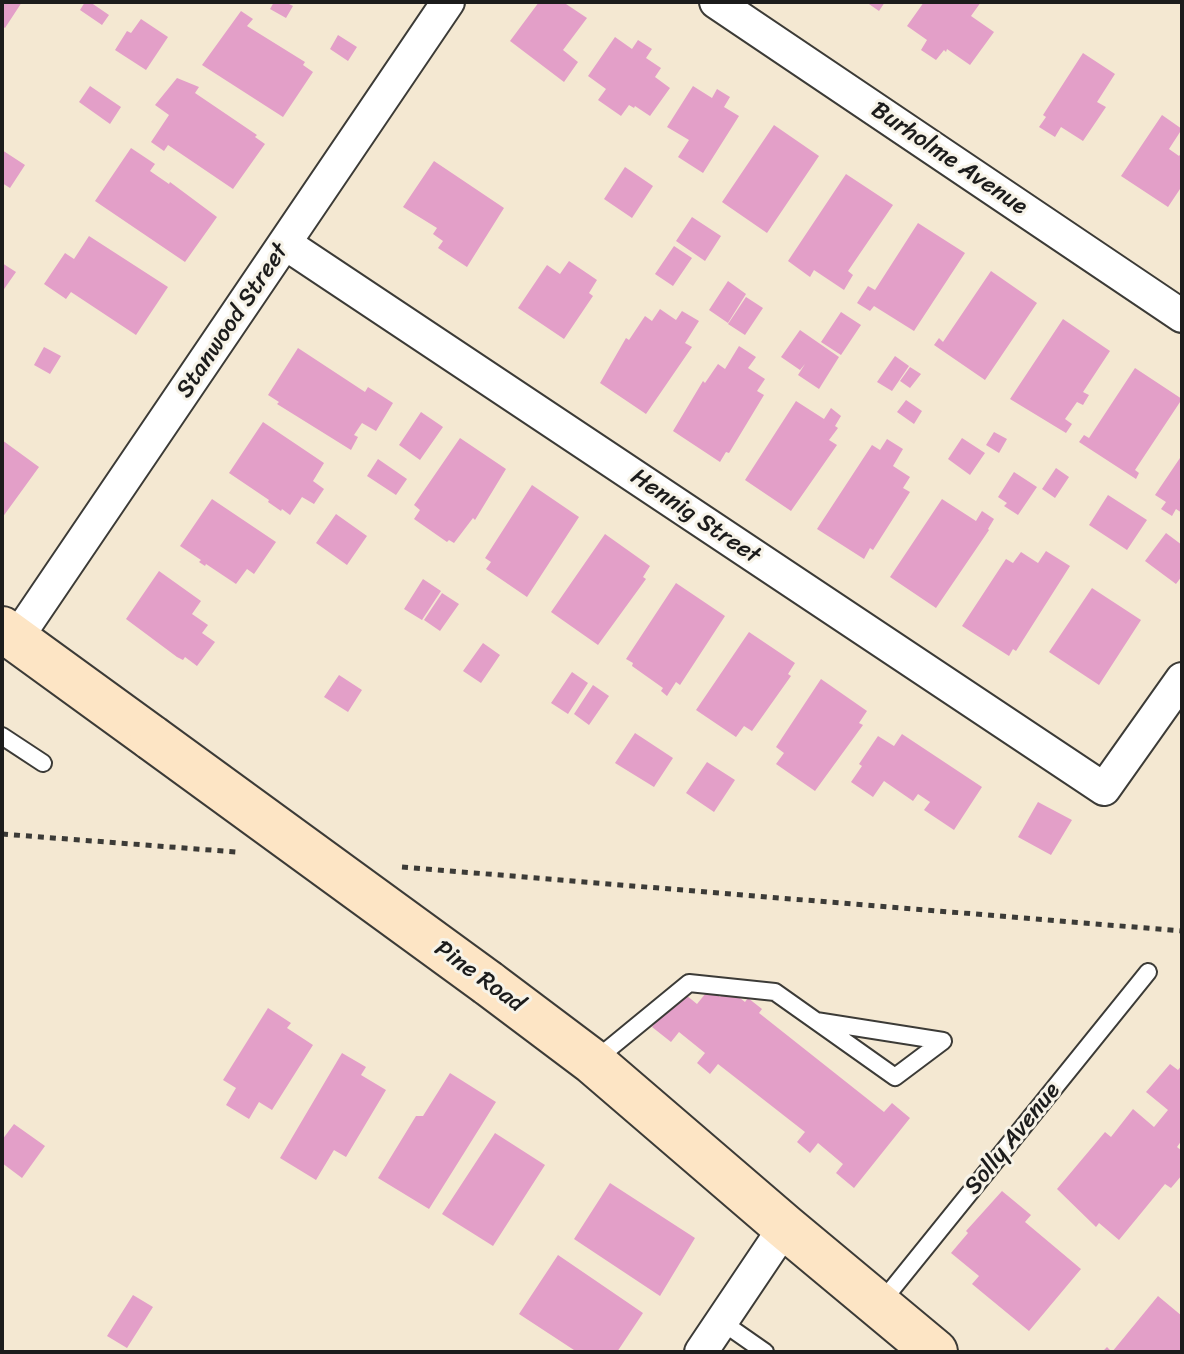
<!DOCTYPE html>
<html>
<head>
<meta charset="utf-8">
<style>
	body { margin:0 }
	#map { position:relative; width:1184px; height:1354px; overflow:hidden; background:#f4e8d2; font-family:Sriracha,sans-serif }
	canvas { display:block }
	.frame { position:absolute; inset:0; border:4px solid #1c1c1c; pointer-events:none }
</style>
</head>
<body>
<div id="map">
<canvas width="1184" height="1354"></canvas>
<div class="frame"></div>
</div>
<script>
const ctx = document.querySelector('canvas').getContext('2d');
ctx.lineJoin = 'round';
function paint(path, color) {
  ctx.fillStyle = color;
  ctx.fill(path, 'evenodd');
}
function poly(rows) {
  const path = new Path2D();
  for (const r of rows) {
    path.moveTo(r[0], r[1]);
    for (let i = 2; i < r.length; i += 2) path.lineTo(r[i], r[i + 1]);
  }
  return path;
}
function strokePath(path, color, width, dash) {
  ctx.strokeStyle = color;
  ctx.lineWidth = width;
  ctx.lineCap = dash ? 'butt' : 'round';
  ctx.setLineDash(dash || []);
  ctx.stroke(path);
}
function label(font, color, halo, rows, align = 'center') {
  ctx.font = font + ' Sriracha,sans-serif';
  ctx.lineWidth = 6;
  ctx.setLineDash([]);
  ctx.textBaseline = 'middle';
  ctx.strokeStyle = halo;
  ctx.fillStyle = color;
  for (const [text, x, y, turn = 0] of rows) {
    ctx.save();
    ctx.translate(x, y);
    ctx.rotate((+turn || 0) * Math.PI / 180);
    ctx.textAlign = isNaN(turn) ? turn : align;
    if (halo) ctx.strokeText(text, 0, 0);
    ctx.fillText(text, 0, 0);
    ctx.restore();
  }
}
const building = poly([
	[2,2,22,2,5,28,2,26],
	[85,2,90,2,109,15,102,25,80,10],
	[274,2,285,2,293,6,286,18,270,9],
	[539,2,563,2,587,18,563,50,578,62,564,82,510,41],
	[866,2,885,2,879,11],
	[924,2,981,2,971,16,994,32,970,65,947,49,946,52,944,50,936,60,921,50,927,40,907,26],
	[241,11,253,19,247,26,305,62,303,65,313,72,283,117,202,65],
	[141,19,168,37,146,70,115,50,127,31,131,33],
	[338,35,357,47,348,61,330,49],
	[615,37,632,49,638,40,652,49,646,58,661,68,655,77,670,88,650,116,635,106,634,108,629,105,621,116,598,100,606,89,588,76],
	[1083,53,1115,74,1097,102,1106,107,1083,141,1061,127,1055,137,1039,127,1046,117,1043,115],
	[177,78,199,87,195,93,257,135,255,137,265,144,233,189,168,145,164,151,151,142,169,115,155,105],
	[90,86,121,107,110,124,79,102],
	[693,86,712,98,717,89,730,97,724,107,739,116,703,173,678,157,689,140,667,127],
	[1162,115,1182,129,1169,149,1179,156,1182,152,1182,186,1168,207,1121,176],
	[774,125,819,156,767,233,722,202],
	[131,148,155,164,150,171,169,184,170,182,217,217,185,262,95,201],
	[2,150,25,165,10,188,2,183],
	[434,161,504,208,467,267,438,248,443,241,433,234,437,228,403,207],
	[625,167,653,186,632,218,604,199],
	[846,174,893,205,848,271,853,275,844,290,814,270,810,277,788,261],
	[692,217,721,236,705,261,676,241],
	[918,223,965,253,914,331,874,306,870,311,857,303,868,286,875,290],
	[89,236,168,287,136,335,71,292,66,299,44,284,65,253,74,259],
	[674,246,692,258,673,286,655,274],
	[569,261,597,280,589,293,593,296,564,339,518,308,547,265,560,274],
	[2,263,16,272,2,292],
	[991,271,1037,303,985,380,934,345,939,338,943,342],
	[728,281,746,294,728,323,709,310],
	[746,297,763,308,745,335,728,324],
	[660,309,676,320,682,311,699,321,685,343,692,347,646,414,600,383,626,338,629,340,645,316,652,321],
	[841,312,861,325,841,355,821,342],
	[1063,319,1110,351,1083,392,1089,395,1083,405,1077,402,1065,419,1072,424,1066,433,1010,399],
	[800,330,839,357,819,389,798,375,805,364,800,370,781,357],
	[739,346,756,357,748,368,765,379,757,391,764,395,729,453,726,452,720,462,673,431,703,381,705,383,718,364,725,369],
	[44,347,61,356,50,374,34,365],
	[298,348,365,392,368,387,393,403,376,431,362,423,354,435,358,437,351,450,277,404,279,402,268,395],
	[895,356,909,366,892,391,877,382],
	[910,367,921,374,910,388,900,381],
	[1135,368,1182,399,1135,470,1139,473,1136,479,1079,442,1084,435,1089,438],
	[906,400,922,411,914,424,897,412],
	[796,401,824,419,831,408,841,416,835,426,838,428,829,440,837,445,791,511,745,480],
	[421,412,443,427,420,460,399,445],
	[263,422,324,463,313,481,324,489,314,504,302,497,290,515,282,509,281,511,268,502,269,500,229,473],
	[994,432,1007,439,999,453,986,445],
	[460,438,506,469,475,520,473,518,454,543,449,540,447,542,414,519,420,510,414,505],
	[962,438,985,453,970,475,948,459],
	[887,439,903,449,893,466,910,477,903,488,910,492,873,550,870,548,864,559,817,529,872,445,880,450],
	[2,440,39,467,2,518],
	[1182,455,1182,513,1176,509,1172,516,1161,509,1166,502,1155,495],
	[378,459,407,479,396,495,367,476],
	[1056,468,1069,477,1055,498,1042,489],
	[1014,472,1037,487,1018,515,1004,506,1007,503,998,497],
	[532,485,579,517,527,597,486,569,491,562,485,558],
	[1108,495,1147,520,1127,550,1089,525],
	[212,499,276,542,254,574,247,569,236,584,206,564,205,566,199,562,201,560,180,546],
	[942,499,976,521,982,511,994,519,988,529,989,530,936,608,890,577],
	[336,514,367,536,347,565,316,543],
	[1166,533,1182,545,1182,576,1176,584,1145,561],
	[605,534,650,566,643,577,646,579,598,645,551,612],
	[1046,551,1070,566,1016,651,1013,649,1009,656,962,626,1006,559,1013,563,1021,552,1038,563],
	[159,571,201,601,192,614,208,625,202,633,215,642,197,666,185,657,183,660,177,657,126,619],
	[423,579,441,591,422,620,404,609],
	[676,583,725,616,680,685,676,682,667,696,661,691,663,688,632,666,633,663,626,659],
	[1092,588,1141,620,1099,685,1049,652],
	[442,593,459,604,440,631,424,620],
	[749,632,795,663,788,674,791,676,752,731,744,726,736,737,696,710],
	[483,643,500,655,481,683,463,671],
	[572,672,588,683,568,714,551,703],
	[339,675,362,690,348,712,324,697],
	[821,679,867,711,859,723,863,725,815,791,776,764,784,753,776,747],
	[593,685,609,696,589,725,574,714],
	[635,733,673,758,654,787,615,763],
	[902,734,982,787,954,830,924,810,930,802,918,794,913,801,884,781,873,797,851,782,862,766,859,764,878,736,894,746],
	[707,762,735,780,714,812,686,793],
	[1038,802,1072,820,1051,855,1018,837],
	[710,988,720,997,727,988,745,1002,748,998,762,1009,759,1013,884,1112,892,1103,910,1118,854,1188,836,1173,843,1164,818,1143,810,1153,797,1142,805,1132,718,1064,710,1074,697,1063,705,1053,679,1032,671,1042,652,1027,681,991,697,1004],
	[268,1008,291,1023,287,1028,313,1045,272,1110,259,1102,249,1119,226,1105,236,1088,223,1080],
	[342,1053,366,1067,361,1075,386,1090,346,1157,334,1150,316,1180,280,1158],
	[1170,1064,1178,1070,1182,1065,1182,1140,1177,1147,1182,1151,1182,1175,1171,1188,1165,1184,1119,1240,1099,1223,1096,1227,1057,1189,1105,1132,1111,1137,1133,1109,1154,1127,1168,1110,1146,1092],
	[450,1073,496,1102,429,1209,378,1178,416,1116,423,1116],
	[14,1124,45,1146,22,1178,2,1163,2,1140],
	[495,1133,545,1165,493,1246,442,1214],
	[610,1183,695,1238,660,1296,574,1239],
	[1002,1191,1031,1215,1025,1222,1081,1269,1029,1331,972,1284,979,1276,951,1253,968,1233,966,1231],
	[558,1255,643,1313,617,1352,577,1352,519,1314],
	[133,1295,153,1307,127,1348,107,1336],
	[1158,1296,1182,1316,1182,1352,1102,1352,1107,1347,1112,1352]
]);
const path = poly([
	[2,834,236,852],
	[402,867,1182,931]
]);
const lane = poly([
	[2,736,43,763],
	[594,1061,689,983,775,992,816,1021,895,1077,943,1041,816,1021],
	[880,1304,1148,972],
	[722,1322,765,1352]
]);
const street = poly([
	[716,2,1182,316],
	[286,244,1104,789,1182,679],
	[16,639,448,2],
	[701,1352,785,1227]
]);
const secondary = poly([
	[2,629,152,738],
	[488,983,593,1062,785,1227,935,1352]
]);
const secondaryBridge = poly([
	[152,738,488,983]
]);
const streetNames = [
	["Burholme Avenue",949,159,34],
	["Stanwood Street",233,321,-56],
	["Hennig Street",695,517,34],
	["Pine Road",479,977,36],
	["Solly Avenue",1013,1139,-51]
];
paint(building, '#e39fc8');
strokePath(lane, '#3c3b37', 20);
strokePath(street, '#3c3b37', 36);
strokePath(secondary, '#3c3b37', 48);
strokePath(path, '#3c3b37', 5, [6, 6]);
strokePath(lane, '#fff', 16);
strokePath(street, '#fff', 32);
strokePath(secondary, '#fde5c5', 44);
strokePath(secondaryBridge, '#3c3b37', 48, []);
strokePath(secondaryBridge, '#fde5c5', 44);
label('24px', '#1c1c1c', '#f7f3e8', streetNames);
</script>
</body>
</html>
